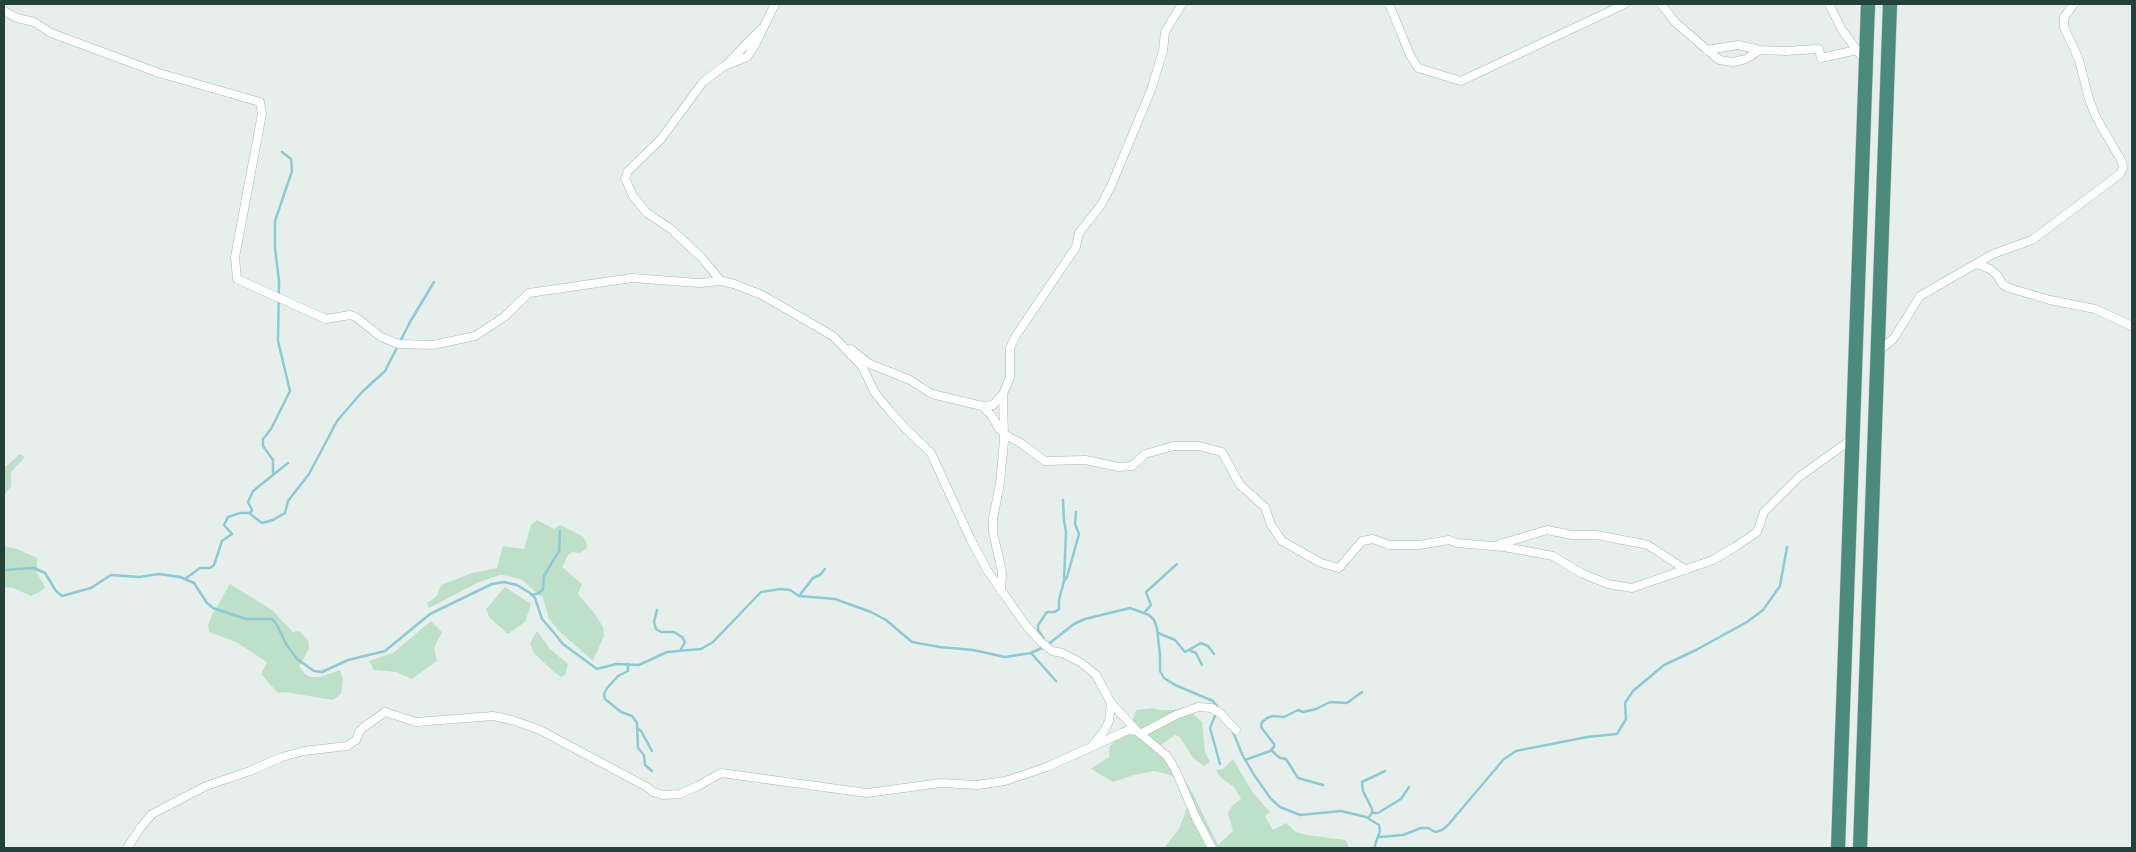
<!DOCTYPE html>
<html>
<head>
<meta charset="utf-8">
<style>
	body { margin:0 }
	#map { position:relative; width:2136px; height:852px; overflow:hidden; background:#e6efeb; font-family:Montserrat,sans-serif }
	canvas { display:block }
	.frame { position:absolute; inset:0; border:5px solid #24423a; pointer-events:none }
</style>
</head>
<body>
<div id="map">
<canvas width="2136" height="852"></canvas>
<div class="frame"></div>
</div>
<script>
const ctx = document.querySelector('canvas').getContext('2d');
ctx.lineJoin = 'round';
function paint(path, color) {
  ctx.fillStyle = color;
  ctx.fill(path, 'evenodd');
}
function poly(rows) {
  const path = new Path2D();
  for (const r of rows) {
    path.moveTo(r[0], r[1]);
    for (let i = 2; i < r.length; i += 2) path.lineTo(r[i], r[i + 1]);
  }
  return path;
}
function strokePath(path, color, width, dash) {
  ctx.strokeStyle = color;
  ctx.lineWidth = width;
  ctx.lineCap = dash ? 'butt' : 'round';
  ctx.setLineDash(dash || []);
  ctx.stroke(path);
}
const green = poly([
	[20,454,25,457,11,472,11,486,4,496,4,468],
	[537,520,554,529,560,525,582,536,586,541,587,548,580,553,572,552,568,555,562,567,582,584,578,594,595,614,603,627,604,636,593,661,560,632,549,619,543,598,522,580,510,576,500,575,477,583,429,608,427,603,437,596,441,585,472,573,497,568,503,546,524,549,531,525],
	[4,546,17,549,37,558,37,573,45,587,43,590,31,596,13,588,4,587],
	[230,584,272,610,293,632,299,631,308,640,309,649,299,666,304,673,310,677,321,677,340,670,343,679,341,694,333,700,285,692,278,693,261,674,267,662,236,642,209,632,208,625,212,615],
	[505,587,531,604,525,622,508,634,489,617,486,609],
	[431,621,442,632,434,648,437,661,412,679,396,672,374,670,369,661,393,653],
	[537,631,550,649,568,664,565,675,561,677,554,672,534,653,530,643],
	[1186,707,1202,722,1205,752,1210,762,1204,766,1193,758,1180,737,1175,735,1157,748,1181,774,1193,794,1218,845,1233,831,1228,813,1232,806,1241,799,1234,787,1221,778,1216,770,1223,769,1233,759,1253,793,1270,812,1265,816,1273,830,1286,823,1296,832,1306,835,1345,840,1348,844,1348,848,1164,848,1179,829,1189,803,1181,782,1170,775,1154,771,1134,775,1113,782,1091,769,1109,757,1110,746,1131,725,1136,710,1153,708,1158,710,1173,710]
]);
const stream = poly([
	[273,473,273,460,263,446,263,439,271,429,290,391,278,341,279,281,275,248,275,221,292,171,291,159,282,152],
	[250,513,252,510,248,502,253,491,288,463],
	[4,570,34,568,45,573,56,591,62,596,91,588,111,575,139,577,159,574,180,577,194,583,207,603,213,608,246,619,272,619,277,625,286,644,297,659,314,671,322,672,348,660,385,651,430,614,492,584,504,582,517,585,530,593,535,598,542,619,555,634,563,644,597,669,616,664,639,665,667,652,701,649,713,642,761,592,780,589,790,590,799,596,835,599,871,612,886,620,912,642,940,647,973,650,1005,657,1031,653,1046,646,1074,624,1085,619,1130,608,1149,615,1154,620,1157,628,1160,656,1160,671,1164,678,1175,685,1213,701,1220,710],
	[185,579,200,568,210,568,214,565,222,541,232,534,224,525,228,517,240,513,249,513,262,523,273,520,285,513,288,501,309,474,337,421,362,392,385,371,410,322,434,282],
	[1064,581,1067,577,1079,534,1075,524,1076,512],
	[532,595,539,593,543,589,544,576,559,551,560,531],
	[799,596,813,578,820,575,825,569],
	[657,610,654,622,656,629,661,632,674,632,682,637,685,642,680,651],
	[1144,613,1151,605,1146,592,1177,564],
	[1158,633,1175,640,1185,652,1201,643,1208,646,1214,654],
	[1044,639,1038,630,1038,625,1047,612,1055,612,1059,609,1059,600,1064,581,1066,532,1064,520,1063,500],
	[1191,651,1196,653,1202,665],
	[1031,653,1056,681],
	[628,664,628,671,618,676,607,688,604,694,605,699,621,712,632,716,637,723,638,748,644,755,645,765,652,771],
	[1216,713,1210,728,1220,764],
	[637,728,641,731,652,751],
	[1233,732,1242,754,1254,775,1271,799,1280,807,1300,815,1341,811,1366,817,1379,825,1380,831,1375,845,1375,848],
	[1271,750,1280,758,1286,759,1298,778,1323,785],
	[1245,760,1270,751,1274,747,1274,744,1261,727,1262,722,1267,718,1273,716,1284,717,1298,710,1303,712,1316,709,1330,702,1347,703,1362,692],
	[1372,813,1378,813,1401,799,1409,787],
	[1368,818,1372,813,1372,809,1363,791,1362,782,1385,771],
	[1379,837,1403,835,1421,828,1428,828,1435,832,1442,830,1448,825,1504,759,1516,751,1587,737,1617,734,1626,719,1625,703,1633,691,1664,665,1696,650,1747,622,1763,610,1780,586,1787,547]
]);
const minor = poly([
	[1389,4,1410,55,1418,68,1461,81,1625,4],
	[1661,4,1675,22,1719,60,1733,62,1746,59,1760,50,1786,51,1816,49,1819,49,1821,58,1857,50],
	[1829,4,1842,30,1859,53],
	[4,11,17,18,34,22,51,33,159,73,260,102,262,114,235,257,237,279,326,319,350,315,356,317,381,337,399,344,433,345,475,336,504,317,529,293,632,278,699,283,721,281,734,284,762,295,833,336,862,366,875,393,890,411,905,428,931,453,971,540,987,570,1025,624,1041,642,1052,651,1062,653,1080,662,1096,675,1111,703,1137,731],
	[1707,50,1738,45,1760,50],
	[728,63,760,30],
	[1977,264,1990,269,1998,276,2002,284,2009,288,2050,300,2095,309,2132,326],
	[721,281,701,257,671,229,647,213,633,196,625,178,628,171,661,139,703,82,724,66,747,57,755,45,775,4],
	[851,349,868,363,910,380,932,394,982,406,993,405,1003,394],
	[1878,352,1894,338,1920,296,1993,254,2032,240,2120,174,2123,168,2122,162,2096,117,2089,99,2079,60,2064,27,2064,17,2074,4],
	[982,406,992,416,999,429,1004,434,1022,444,1045,461,1085,460,1119,467,1132,466,1145,454,1174,446,1199,446,1222,452,1240,485,1265,507,1271,525,1282,541,1321,563,1339,568,1362,541,1373,539,1389,545,1419,545,1449,540,1457,543,1504,547,1553,556,1581,573,1608,584,1632,588,1713,560,1735,547,1757,532,1764,512,1799,477,1852,439],
	[1497,545,1547,530,1572,535,1597,535,1648,545,1686,570],
	[1001,591,1002,572,993,532,993,519,1000,483,1004,441,1003,394,1010,377,1010,348,1015,337,1076,247,1079,233,1101,205,1111,186,1151,90,1163,51,1165,32,1182,4],
	[1140,734,1176,715,1198,707,1212,708,1220,713,1236,730],
	[1092,746,1104,731,1109,721,1111,703],
	[127,848,141,827,152,814,206,786,250,771,282,757,304,751,347,746,356,740,360,730,385,712,416,722,493,716,512,720,540,730,647,787,653,792,663,795,680,794,698,786,721,773,867,793,941,783,977,785,1005,781,1047,767,1122,733,1128,730,1137,731,1167,756,1175,769,1196,818,1212,848]
]);
const trunk = poly([
	[1838,848,1868,4],
	[1860,848,1890,4]
]);
paint(green, '#bfe0c8');
strokePath(stream, '#8ec9d4', 2.5);
strokePath(minor, '#a8b8b2', 9);
strokePath(trunk, '#c2cac8', 15);
strokePath(minor, '#fff', 8);
strokePath(trunk, '#4c8a7c', 14);
</script>
</body>
</html>
